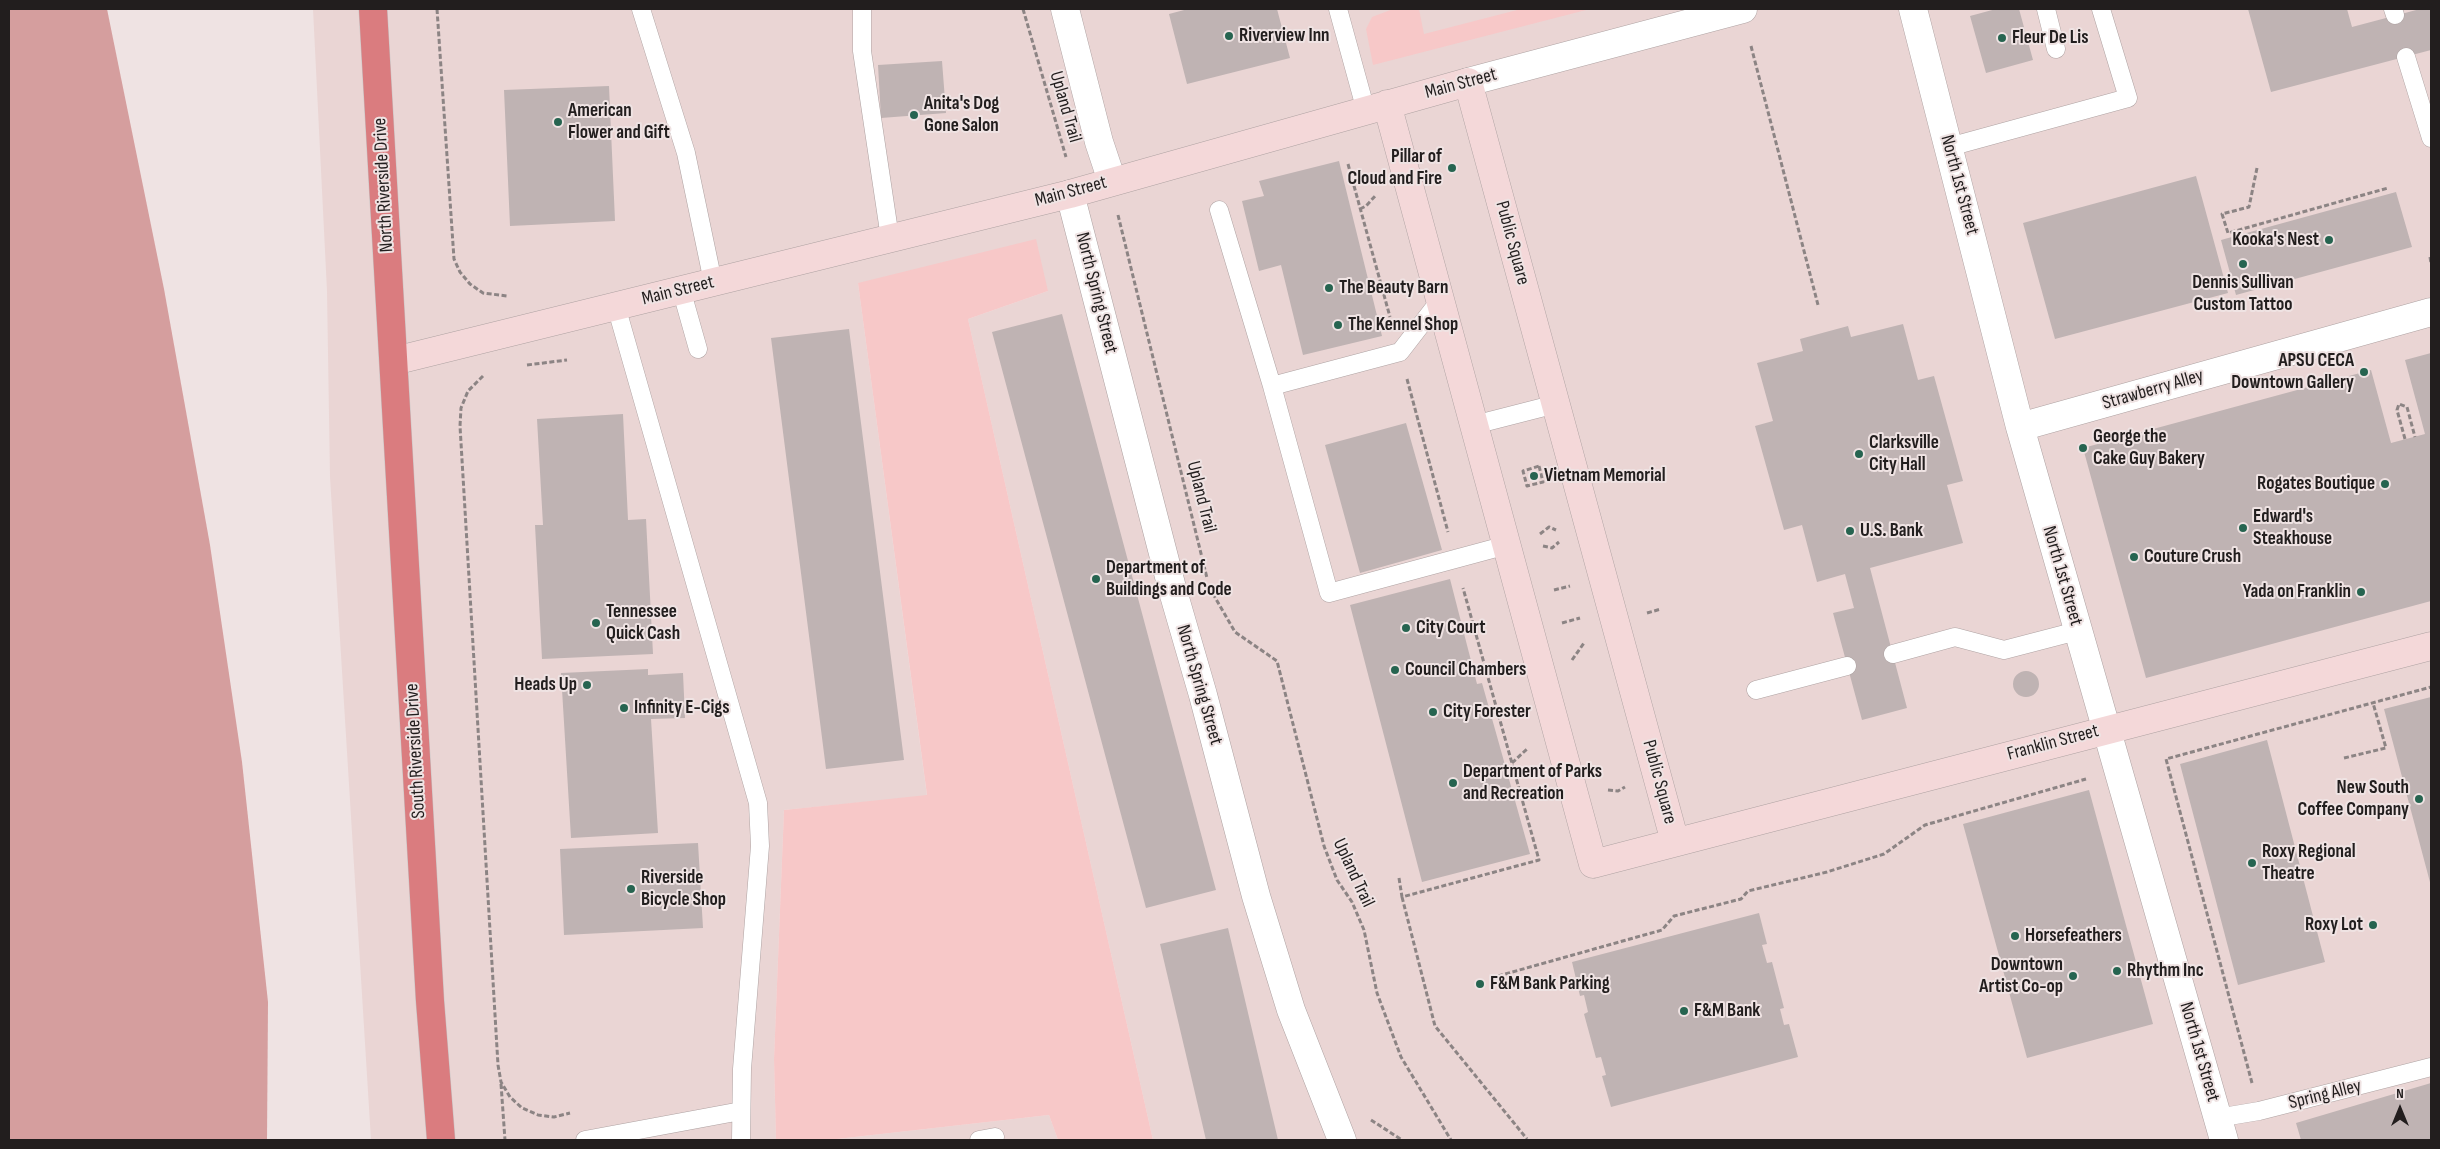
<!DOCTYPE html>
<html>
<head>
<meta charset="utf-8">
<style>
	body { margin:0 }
	#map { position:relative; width:2440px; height:1149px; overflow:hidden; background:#efe3e3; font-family:"Sofia Sans Condensed",sans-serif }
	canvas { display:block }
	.frame { position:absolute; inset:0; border:10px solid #221e1e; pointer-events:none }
	.north { position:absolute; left:2375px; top:1084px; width:50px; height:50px; -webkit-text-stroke:4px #efe3e3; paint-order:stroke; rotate:0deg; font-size:14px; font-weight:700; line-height:20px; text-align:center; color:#221e1e }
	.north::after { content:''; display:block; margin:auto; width:18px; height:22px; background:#221e1e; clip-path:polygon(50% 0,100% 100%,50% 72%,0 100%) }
</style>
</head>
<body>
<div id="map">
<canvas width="2440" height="1149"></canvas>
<div class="frame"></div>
<div class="north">N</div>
</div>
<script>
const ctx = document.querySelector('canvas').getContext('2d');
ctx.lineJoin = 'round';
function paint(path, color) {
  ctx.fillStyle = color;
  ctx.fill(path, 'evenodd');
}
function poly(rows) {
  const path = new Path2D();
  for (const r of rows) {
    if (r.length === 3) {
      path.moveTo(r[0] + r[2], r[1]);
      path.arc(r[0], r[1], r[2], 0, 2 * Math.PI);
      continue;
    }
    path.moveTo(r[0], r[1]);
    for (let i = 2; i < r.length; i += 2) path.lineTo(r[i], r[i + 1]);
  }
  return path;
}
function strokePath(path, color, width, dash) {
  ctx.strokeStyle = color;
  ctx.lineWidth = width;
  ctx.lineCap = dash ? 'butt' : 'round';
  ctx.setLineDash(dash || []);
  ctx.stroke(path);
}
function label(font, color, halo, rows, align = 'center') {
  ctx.font = font + ' "Sofia Sans Condensed",sans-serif';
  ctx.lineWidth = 4;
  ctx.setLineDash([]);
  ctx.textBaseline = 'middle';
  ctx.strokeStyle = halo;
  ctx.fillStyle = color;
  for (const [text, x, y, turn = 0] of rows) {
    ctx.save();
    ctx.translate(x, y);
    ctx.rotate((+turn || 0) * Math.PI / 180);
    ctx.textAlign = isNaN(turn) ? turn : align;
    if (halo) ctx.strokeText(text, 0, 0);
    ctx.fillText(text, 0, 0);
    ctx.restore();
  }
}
const built = poly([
	[313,9,2431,9,2431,1140,1153,1140,968,319,1048,291,858,283,927,796,784,810,774,1059,776,1140,371,1140,330,477,327,291],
	[1049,1115,1058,1140,828,1140]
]);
const green = poly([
	[1393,9,1419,9,1424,34,1521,9,1590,9,1373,65,1366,29,1372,17],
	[1036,239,1048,291,968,319,1153,1140,1058,1140,1049,1115,828,1140,776,1140,774,1059,784,810,927,795,858,283]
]);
const water = poly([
	[9,9,107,9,164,289,210,545,242,762,268,1002,267,1140,9,1140]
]);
const building = poly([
	[1188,9,1277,9,1290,58,1187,84,1169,14],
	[1996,9,2019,9,2033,60,1986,73,1970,16],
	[2248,9,2347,9,2352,27,2420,9,2431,9,2431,50,2271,92],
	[942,61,946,113,881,118,878,65],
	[609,86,615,221,510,226,504,90],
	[1339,161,1382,336,1303,355,1281,265,1259,271,1242,201,1264,196,1259,181],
	[2196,176,2228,293,2055,339,2023,223],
	[2396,192,2412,247,2236,295,2221,240],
	[1062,314,1216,890,1146,908,992,332],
	[1903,324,1918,380,1934,376,1963,481,1947,485,1963,543,1870,568,1907,708,1862,720,1833,613,1854,608,1845,574,1817,582,1802,525,1784,530,1755,426,1773,421,1757,363,1803,351,1800,339,1848,326,1851,337],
	[849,329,904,760,826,769,771,338],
	[2431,353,2431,601,2146,678,2083,448,2371,370,2391,443,2425,434,2405,360],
	[623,414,628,520,646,519,653,654,542,659,535,525,543,525,537,419],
	[1406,423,1442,550,1360,573,1325,445],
	[1450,579,1477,684,1482,683,1530,854,1422,882,1350,605],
	[648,669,648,675,683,673,685,718,651,719,658,833,571,838,561,673],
	[2026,684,13],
	[2431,697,2431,886,2384,709],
	[2267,740,2325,962,2238,985,2180,764],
	[2089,790,2153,1024,2027,1058,1963,824],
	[698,843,703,928,564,935,560,849],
	[1759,913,1767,944,1762,945,1767,963,1772,962,1784,1008,1780,1009,1784,1025,1789,1024,1798,1057,1611,1107,1602,1076,1606,1075,1601,1057,1596,1058,1584,1014,1588,1012,1584,995,1580,996,1572,962],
	[1228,928,1278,1140,1206,1140,1160,944],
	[2431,1083,2431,1140,2301,1140,2296,1123]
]);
const path = poly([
	[437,9,454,259,460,272,470,284,483,293,507,296],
	[1023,9,1066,157],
	[1751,46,1818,305],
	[1348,164,1390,317],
	[2257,168,2249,207,2222,214,2228,233,2388,188],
	[1360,209,1366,206,1376,195],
	[1118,215,1207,578],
	[2430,257,2431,263],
	[527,365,567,360],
	[483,376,468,391,461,408,460,426,498,1065,501,1082,510,1097,522,1108,538,1115,554,1117,570,1113],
	[1407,379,1448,532],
	[2405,439,2397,410,2399,404,2407,407,2415,437],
	[1539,466,1543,482,1527,486,1523,471,1539,466],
	[1540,534,1549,527,1556,530],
	[1543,546,1552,548,1559,542],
	[1209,587,1235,632,1277,661,1324,846,1337,880,1352,902,1364,930,1377,993,1401,1057,1451,1140],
	[1554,590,1570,586],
	[1647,613,1661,609],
	[1562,623,1580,618],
	[1572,660,1584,643],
	[2344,758,2386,748,2373,703],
	[1512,763,1527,749],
	[1608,790,1618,791,1625,787],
	[1399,878,1402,897,1539,860,1463,588],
	[1402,897,1435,1026,1527,1139],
	[1498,976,1662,930,1674,916,1741,899,1748,891,1827,872,1884,854,1925,825,2086,779],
	[2252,1083,2166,759,2431,687],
	[501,1084,505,1140],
	[1371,1120,1402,1140]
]);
const lane = poly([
	[641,9,686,153,713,282],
	[862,9,862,51,890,238],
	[1338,9,1366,111],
	[2046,9,2056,49],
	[2393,9,2395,15],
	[2406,57,2431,138],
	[1949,147,2128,98,2101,9],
	[1219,210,1272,386,1329,593,1507,545],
	[681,289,698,349],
	[616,306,758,803,760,846,742,1069,741,1140],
	[1272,386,1400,352,1441,299],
	[1474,425,1556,404],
	[1893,654,1955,637,2004,650,2077,631],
	[1756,690,1847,666],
	[2217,1118,2259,1111,2431,1067],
	[585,1140,741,1111],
	[979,1140,995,1137]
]);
const street = poly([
	[1065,9,1099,142,1112,181],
	[1913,9,2020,427,2224,1140],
	[1468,82,1743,9],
	[1070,194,1172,588,1203,695,1256,896,1291,1010,1342,1140],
	[2020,427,2431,312]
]);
const secondary = poly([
	[1387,104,1593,864,2431,646],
	[394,361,1070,194,1468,82,1675,842]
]);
const highway = poly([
	[373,9,430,1001,441,1140]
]);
const markers = [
	[1229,36,5,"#266450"],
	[2002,38,5,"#266450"],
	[914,115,5,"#266450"],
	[558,122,5,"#266450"],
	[1452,168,5,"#266450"],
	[2329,240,5,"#266450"],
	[2243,264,5,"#266450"],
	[1329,288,5,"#266450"],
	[1338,325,5,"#266450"],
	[2364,372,5,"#266450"],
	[2083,448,5,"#266450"],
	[1859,454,5,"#266450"],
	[1534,476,5,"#266450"],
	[2385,484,5,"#266450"],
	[2243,528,5,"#266450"],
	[1850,531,5,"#266450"],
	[2134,557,5,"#266450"],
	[1096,579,5,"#266450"],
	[2361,592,5,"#266450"],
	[596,623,5,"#266450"],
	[1406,628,5,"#266450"],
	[1395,670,5,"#266450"],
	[587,685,5,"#266450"],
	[624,708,5,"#266450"],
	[1433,712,5,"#266450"],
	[1453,783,5,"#266450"],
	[2419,799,5,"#266450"],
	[2252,863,5,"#266450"],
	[631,889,5,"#266450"],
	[2373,925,5,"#266450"],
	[2015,936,5,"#266450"],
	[2117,971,5,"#266450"],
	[2073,976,5,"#266450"],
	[1480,984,5,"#266450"],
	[1684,1011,5,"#266450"]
];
const poiNames = [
	["Riverview Inn",1239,36],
	["Fleur De Lis",2012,38],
	["Anita's Dog",924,104],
	["Gone Salon",924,126],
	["American",568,111],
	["Flower and Gift",568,133],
	["Pillar of",1442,157,"right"],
	["Cloud and Fire",1442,179,"right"],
	["Kooka's Nest",2319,240,"right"],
	["Dennis Sullivan",2243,283,"center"],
	["Custom Tattoo",2243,305,"center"],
	["The Beauty Barn",1339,288],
	["The Kennel Shop",1348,325],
	["APSU CECA",2354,361,"right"],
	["Downtown Gallery",2354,383,"right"],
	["George the",2093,437],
	["Cake Guy Bakery",2093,459],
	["Clarksville",1869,443],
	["City Hall",1869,465],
	["Vietnam Memorial",1544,476],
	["Rogates Boutique",2375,484,"right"],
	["Edward's",2253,517],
	["Steakhouse",2253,539],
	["U.S. Bank",1860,531],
	["Couture Crush",2144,557],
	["Department of",1106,568],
	["Buildings and Code",1106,590],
	["Yada on Franklin",2351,592,"right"],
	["Tennessee",606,612],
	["Quick Cash",606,634],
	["City Court",1416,628],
	["Council Chambers",1405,670],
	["Heads Up",577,685,"right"],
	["Infinity E-Cigs",634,708],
	["City Forester",1443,712],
	["Department of Parks",1463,772],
	["and Recreation",1463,794],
	["New South",2409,788,"right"],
	["Coffee Company",2409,810,"right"],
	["Roxy Regional",2262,852],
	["Theatre",2262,874],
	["Riverside",641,878],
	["Bicycle Shop",641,900],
	["Roxy Lot",2363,925,"right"],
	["Horsefeathers",2025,936],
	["Downtown",2063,965,"right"],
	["Artist Co-op",2063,987,"right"],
	["Rhythm Inc",2127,971],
	["F&M Bank Parking",1490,984],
	["F&M Bank",1694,1011]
];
const streetNames = [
	["Main Street",1461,84,-15],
	["Upland Trail",1065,107,74],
	["North Riverside Drive",384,185,-93],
	["North 1st Street",1959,185,75],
	["Main Street",1071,192,-15],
	["Public Square",1512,243,75],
	["Main Street",678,291,-14],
	["North Spring Street",1096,293,76],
	["Strawberry Alley",2153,390,-16],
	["Upland Trail",1201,497,76],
	["North 1st Street",2062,576,74],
	["North Spring Street",1199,685,74],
	["Franklin Street",2053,743,-15],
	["South Riverside Drive",416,751,-93],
	["Public Square",1659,782,75],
	["Upland Trail",1353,873,65],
	["North 1st Street",2199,1052,74],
	["Spring Alley",2325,1095,-14]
];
paint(built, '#ead5d4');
paint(green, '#f7c8c8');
paint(water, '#d59e9e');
paint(building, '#bfb3b3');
strokePath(lane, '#afa3a3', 19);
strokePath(street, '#afa3a3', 29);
strokePath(secondary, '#afa3a3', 29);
strokePath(highway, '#c6c4c4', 29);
strokePath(path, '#8c8484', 3, [5, 2.5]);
strokePath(lane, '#fff', 18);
strokePath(street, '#fff', 28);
strokePath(secondary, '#f4d8d9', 28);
strokePath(highway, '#da7c7f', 28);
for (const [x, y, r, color] of markers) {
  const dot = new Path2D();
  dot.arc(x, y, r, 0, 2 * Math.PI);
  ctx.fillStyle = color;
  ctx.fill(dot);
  strokePath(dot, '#efe3e3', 2);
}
label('bold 19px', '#221e1e', '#efe3e3', poiNames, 'left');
label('19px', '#221e1e', '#efe3e3', streetNames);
</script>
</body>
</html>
